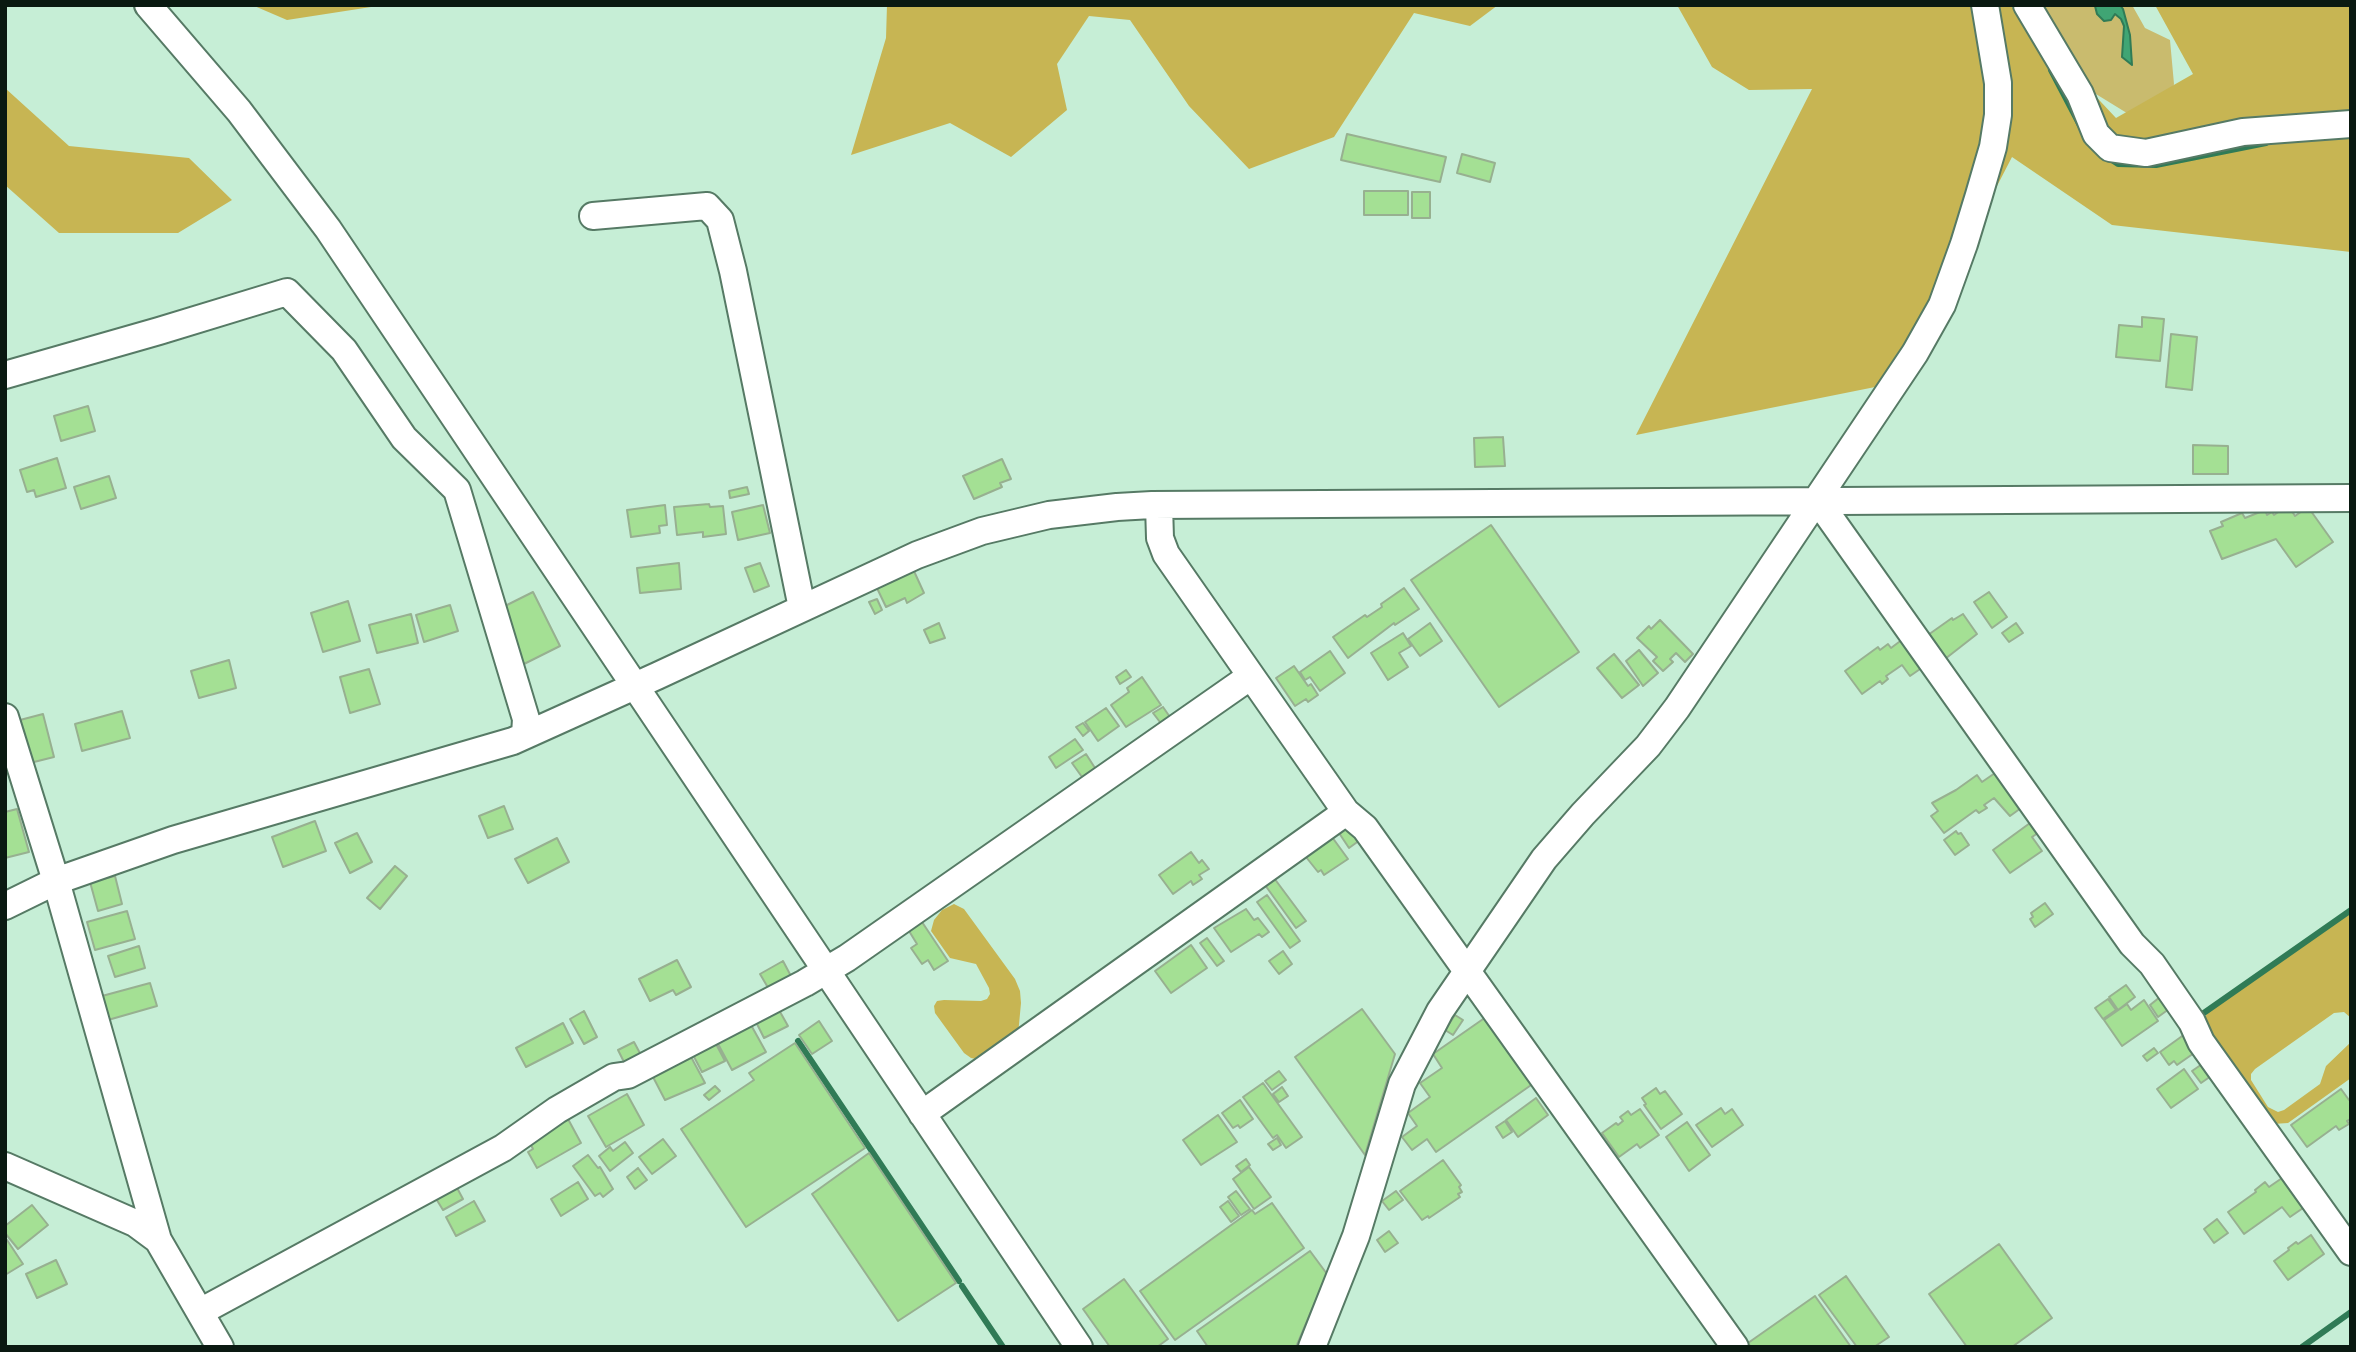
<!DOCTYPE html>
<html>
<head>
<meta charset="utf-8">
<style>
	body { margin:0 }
	#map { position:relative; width:2356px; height:1352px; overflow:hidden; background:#c6eed6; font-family:"Public Sans",sans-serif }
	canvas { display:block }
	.frame { position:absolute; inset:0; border:7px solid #0a1911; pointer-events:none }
</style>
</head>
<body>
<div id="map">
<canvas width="2356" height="1352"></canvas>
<div class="frame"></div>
</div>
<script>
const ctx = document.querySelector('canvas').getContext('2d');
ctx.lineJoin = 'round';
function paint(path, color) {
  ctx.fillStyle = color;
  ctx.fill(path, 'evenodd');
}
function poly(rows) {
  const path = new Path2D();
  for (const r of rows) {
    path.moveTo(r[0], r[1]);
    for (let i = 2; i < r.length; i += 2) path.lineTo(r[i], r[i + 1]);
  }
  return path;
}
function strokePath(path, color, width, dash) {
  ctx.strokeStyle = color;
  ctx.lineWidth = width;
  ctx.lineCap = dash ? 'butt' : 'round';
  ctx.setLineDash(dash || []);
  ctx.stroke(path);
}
const green = poly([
	[2028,5,2132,5,2145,28,2170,40,2174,84,2161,134,2091,91]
]);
const forest = poly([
	[252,5,384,5,287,20],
	[887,5,1498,5,1470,26,1414,13,1334,137,1249,169,1189,106,1130,20,1089,16,1057,64,1067,110,1011,157,950,123,851,155,886,38],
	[1677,5,2010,5,2116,118,2193,74,2155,5,2351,5,2351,252,2112,225,2012,157,1895,383,1636,435,1812,89,1749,90,1712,67],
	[5,88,69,146,189,158,232,200,178,233,59,233,5,185],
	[954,904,964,909,1015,979,1020,991,1021,1003,1018,1035,982,1060,971,1058,964,1053,935,1013,934,1006,937,1001,944,1000,981,1001,987,999,990,994,989,988,976,964,950,958,931,931,934,920,942,910],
	[2351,912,2351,1018,2344,1012,2334,1013,2255,1069,2251,1074,2251,1080,2268,1107,2278,1112,2284,1110,2320,1084,2326,1066,2351,1042,2351,1078,2288,1123,2273,1124,2206,1035,2204,1019,2208,1012]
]);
const water = poly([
	[2120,5,2123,9,2130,35,2132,65,2122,57,2124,26,2121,19,2115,14,2111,20,2104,21,2097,14,2095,6,2120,5]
]);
const stream = poly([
	[2051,70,2083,131],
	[2109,158,2118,164,2156,165,2266,143],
	[2198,1017,2351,910],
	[798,1041,959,1281],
	[962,1286,1003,1347],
	[2302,1347,2351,1312]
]);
const building = poly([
	[1347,134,1446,157,1440,182,1341,160,1347,134],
	[1462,154,1495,163,1490,182,1457,173,1462,154],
	[1364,191,1408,191,1408,215,1364,215,1364,191],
	[1412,192,1430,192,1430,218,1412,218,1412,192],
	[2142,317,2164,319,2160,361,2116,357,2119,325,2142,327,2142,317],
	[2171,334,2197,337,2192,390,2166,387,2171,334],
	[88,406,95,431,61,441,54,416,88,406],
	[1503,437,1505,466,1475,467,1474,438,1503,437],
	[2193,445,2228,446,2228,474,2193,474,2193,445],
	[57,458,66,488,36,497,34,490,27,492,20,470,57,458],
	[1002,459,1011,479,1000,483,1002,487,974,499,963,476,1002,459],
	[109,476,116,498,81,509,74,487,109,476],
	[747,487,749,494,730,498,729,491,747,487],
	[709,504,710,507,723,506,726,534,703,537,703,532,677,535,674,507,709,504],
	[665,505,667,525,659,526,660,533,631,537,627,510,665,505],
	[763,505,770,533,738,540,732,512,763,505],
	[2308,507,2333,542,2296,567,2276,539,2222,559,2210,531,2223,526,2221,522,2242,513,2245,518,2265,510,2267,515,2272,512,2274,515,2284,508,2290,508,2295,516,2308,507],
	[1491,525,1579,652,1499,707,1411,580,1491,525],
	[679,563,681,589,640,593,637,568,679,563],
	[760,563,769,586,754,592,745,568,760,563],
	[913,569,924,593,907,603,905,598,886,607,876,586,913,569],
	[1404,588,1419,609,1395,625,1394,623,1348,658,1333,637,1365,615,1367,617,1382,607,1381,604,1404,588],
	[533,592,560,646,522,665,510,640,515,637,501,608,533,592],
	[1989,592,2007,617,1992,628,1974,602,1989,592],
	[877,599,882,610,875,614,869,602,877,599],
	[348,601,360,641,323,652,311,613,348,601],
	[450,605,458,631,424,642,416,615,450,605],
	[411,614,418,643,377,653,369,625,411,614],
	[1963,614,1977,634,1945,659,1928,635,1952,618,1953,620,1963,614],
	[1660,620,1693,654,1685,662,1676,653,1670,659,1673,662,1663,671,1653,661,1657,657,1637,638,1649,626,1651,629,1660,620],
	[939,623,945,638,930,643,924,630,939,623],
	[1430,623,1442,641,1420,656,1408,639,1430,623],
	[2016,623,2023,633,2009,642,2002,633,2016,623],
	[1403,633,1411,646,1399,653,1408,667,1388,680,1371,653,1403,633],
	[1903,639,1923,667,1910,676,1902,665,1886,676,1888,679,1882,684,1880,681,1862,694,1845,671,1878,647,1880,650,1888,644,1891,648,1903,639],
	[1639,650,1658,673,1643,686,1626,661,1639,650],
	[1330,651,1345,673,1320,691,1310,677,1305,680,1300,672,1330,651],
	[1614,654,1639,685,1622,698,1597,668,1614,654],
	[229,660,236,688,199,698,191,671,229,660],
	[1294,666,1308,686,1311,684,1318,695,1308,702,1306,699,1295,706,1276,678,1294,666],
	[369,669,380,704,350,713,340,677,369,669],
	[1126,670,1131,677,1120,684,1116,677,1126,670],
	[1142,677,1161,705,1126,727,1111,705,1129,692,1127,688,1142,677],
	[1163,707,1172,720,1163,726,1153,713,1163,707],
	[1106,708,1119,726,1098,741,1085,722,1106,708],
	[122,711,130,738,82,751,75,724,122,711],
	[43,714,54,757,30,763,20,720,43,714],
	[1083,723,1089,731,1083,736,1076,727,1083,723],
	[1075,739,1083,750,1056,768,1049,757,1075,739],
	[1086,754,1095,768,1082,777,1072,763,1086,754],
	[1995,773,1997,776,1999,774,2021,808,2010,816,1994,798,1984,805,1987,808,1979,813,1976,810,1944,833,1931,816,1938,811,1932,803,1956,790,1977,775,1982,782,1995,773],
	[504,806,513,829,488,838,479,816,504,806],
	[17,809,29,852,5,858,5,812,17,809],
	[315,821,326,851,283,867,272,837,315,821],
	[2030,823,2038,833,2032,837,2042,851,2010,873,1993,850,2030,823],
	[1349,826,1360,840,1349,848,1339,833,1349,826],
	[1956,831,1958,834,1961,833,1969,845,1955,855,1944,840,1956,831],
	[357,833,372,862,350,873,335,843,357,833],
	[1332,837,1348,859,1324,875,1321,870,1318,872,1306,857,1332,837],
	[557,838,569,862,528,883,515,859,557,838],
	[1191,852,1199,863,1202,860,1209,869,1199,875,1202,879,1193,885,1191,881,1173,894,1159,875,1191,852],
	[395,866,407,876,380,909,367,898,395,866],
	[115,876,122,904,98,911,90,882,115,876],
	[1274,878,1306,921,1296,928,1265,885,1274,878],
	[1267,895,1300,941,1290,948,1257,902,1267,895],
	[2045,903,2053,914,2035,927,2030,919,2033,917,2031,913,2045,903],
	[1246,909,1254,920,1258,918,1269,932,1262,937,1259,934,1231,952,1214,928,1246,909],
	[127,911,135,939,95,950,87,922,127,911],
	[922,922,948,961,934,970,928,960,922,964,911,948,917,944,909,931,922,922],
	[1207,938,1224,961,1217,966,1200,943,1207,938],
	[1191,945,1207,968,1171,993,1155,971,1191,945],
	[139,946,145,968,115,977,108,956,139,946],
	[1283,951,1292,964,1279,974,1269,961,1283,951],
	[677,960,691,987,676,995,673,990,650,1001,639,979,677,960],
	[783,961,792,978,770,991,760,974,783,961],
	[150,983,157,1006,108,1020,102,996,150,983],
	[2126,985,2135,997,2118,1010,2109,997,2126,985],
	[2160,997,2169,1009,2158,1017,2150,1005,2160,997],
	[2108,999,2116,1010,2103,1019,2095,1008,2108,999],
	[2144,1000,2158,1021,2122,1046,2104,1020,2127,1004,2131,1010,2144,1000],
	[1362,1009,1395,1054,1365,1155,1295,1057,1362,1009],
	[779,1010,788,1026,764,1038,756,1022,779,1010],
	[584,1011,597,1037,584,1044,570,1019,584,1011],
	[1455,1015,1463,1020,1453,1035,1445,1030,1455,1015],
	[1486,1017,1534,1083,1436,1152,1427,1139,1412,1150,1402,1137,1417,1126,1408,1113,1430,1097,1420,1083,1442,1068,1433,1054,1486,1017],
	[819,1021,832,1041,812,1054,799,1035,819,1021],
	[563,1023,573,1043,526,1067,516,1048,563,1023],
	[751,1025,766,1052,732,1070,717,1042,751,1025],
	[2185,1034,2197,1051,2177,1065,2174,1061,2169,1065,2160,1052,2185,1034],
	[634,1042,642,1057,626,1066,618,1050,634,1042],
	[795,1043,865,1148,746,1227,681,1129,754,1080,749,1073,795,1043],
	[716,1044,725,1061,702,1072,692,1053,716,1044],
	[2154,1048,2158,1053,2147,1061,2143,1056,2154,1048],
	[690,1055,705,1083,665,1100,652,1075,690,1055],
	[2205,1062,2214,1074,2201,1083,2192,1071,2205,1062],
	[2184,1069,2198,1089,2171,1108,2157,1089,2184,1069],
	[1279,1071,1286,1080,1272,1090,1265,1081,1279,1071],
	[1263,1083,1302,1137,1286,1148,1277,1135,1273,1138,1243,1097,1263,1083],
	[715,1086,720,1091,709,1100,704,1095,715,1086],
	[1282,1087,1288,1096,1279,1102,1273,1094,1282,1087],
	[1656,1088,1660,1094,1665,1091,1682,1114,1661,1129,1644,1105,1646,1104,1642,1098,1656,1088],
	[2341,1089,2349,1100,2351,1099,2351,1119,2347,1121,2349,1124,2339,1130,2336,1126,2307,1147,2291,1125,2341,1089],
	[627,1094,644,1125,606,1147,588,1116,627,1094],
	[1536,1098,1548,1115,1518,1137,1506,1120,1536,1098],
	[1240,1100,1253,1119,1240,1128,1238,1125,1233,1128,1222,1113,1240,1100],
	[1721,1108,1725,1114,1732,1109,1743,1125,1712,1147,1696,1125,1721,1108],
	[1640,1109,1659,1135,1640,1148,1637,1144,1619,1157,1602,1133,1616,1123,1618,1125,1623,1121,1620,1117,1628,1111,1631,1115,1640,1109],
	[1218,1115,1237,1142,1201,1165,1183,1140,1218,1115],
	[568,1119,581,1143,537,1168,528,1152,533,1149,529,1141,568,1119],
	[1505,1121,1512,1132,1503,1138,1496,1127,1505,1121],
	[1687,1122,1710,1155,1689,1171,1666,1137,1687,1122],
	[1277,1138,1281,1145,1273,1150,1268,1144,1277,1138],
	[663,1139,676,1156,652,1174,639,1157,663,1139],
	[625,1142,633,1153,610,1171,599,1156,610,1147,613,1151,625,1142],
	[869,1153,956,1283,898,1321,812,1194,869,1153],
	[588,1155,598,1168,600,1167,613,1189,603,1197,600,1193,595,1196,573,1166,588,1155],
	[1246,1159,1250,1165,1241,1172,1236,1166,1246,1159],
	[1443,1160,1461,1185,1459,1187,1462,1192,1458,1194,1460,1197,1429,1218,1428,1216,1422,1220,1400,1191,1443,1160],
	[1249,1167,1271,1197,1254,1209,1233,1179,1249,1167],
	[638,1168,647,1180,635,1189,627,1177,638,1168],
	[2285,1176,2306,1206,2290,1217,2282,1207,2244,1234,2228,1212,2256,1192,2255,1190,2265,1182,2269,1187,2285,1176],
	[578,1182,588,1199,561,1216,551,1199,578,1182],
	[456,1186,463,1199,443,1210,435,1197,456,1186],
	[1236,1191,1250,1209,1241,1215,1228,1197,1236,1191],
	[1396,1191,1403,1200,1389,1210,1382,1201,1396,1191],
	[474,1201,485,1221,456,1236,446,1217,474,1201],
	[1228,1201,1239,1216,1231,1222,1220,1207,1228,1201],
	[1272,1203,1304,1248,1175,1340,1140,1291,1252,1210,1255,1214,1272,1203],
	[32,1205,48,1225,18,1249,5,1233,5,1226,32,1205],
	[2217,1219,2228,1233,2214,1243,2204,1229,2217,1219],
	[1389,1231,1398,1243,1385,1252,1377,1240,1389,1231],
	[2311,1235,2324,1254,2288,1280,2274,1261,2289,1250,2288,1248,2296,1242,2298,1244,2311,1235],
	[7,1240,23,1264,5,1275,5,1241,7,1240],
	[1999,1244,2052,1318,2012,1347,1967,1347,1929,1294,1999,1244],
	[1310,1251,1327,1274,1296,1347,1208,1347,1197,1331,1310,1251],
	[56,1260,67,1284,37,1298,26,1274,56,1260],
	[1846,1276,1889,1337,1874,1347,1857,1347,1819,1295,1846,1276],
	[1124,1279,1168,1339,1157,1347,1110,1347,1083,1309,1124,1279],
	[1815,1296,1851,1347,1751,1347,1748,1343,1815,1296]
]);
const minor = poly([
	[148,5,239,111,328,229,1079,1347],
	[2027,5,2080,94,2096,134,2110,148,2146,153,2243,132,2351,124],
	[593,216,707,206,720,220,733,271,802,608],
	[5,375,159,331,287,292,344,350,404,438,457,490,526,719,525,735],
	[1815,501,1828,515,2132,944,2152,964,2192,1022,2201,1042,2351,1252],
	[1159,505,1160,538,1166,554,1346,812,1365,828,1735,1347],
	[5,717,56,881,158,1240,220,1347],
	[5,906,56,881,173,840,513,741,657,676,917,555,982,531,1049,515,1117,507,1152,505,2351,498],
	[922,1114,1346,812],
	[5,1166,135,1223,158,1240],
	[200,1312,503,1148,557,1110,614,1077,628,1075,805,983,847,958,1251,676],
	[1312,1347,1356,1236,1402,1084,1440,1011,1544,859,1583,814,1648,746,1677,708,1915,353,1942,305,1964,244,1979,195,1993,147,1998,115,1998,83,1985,5]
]);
paint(green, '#c9bb6e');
paint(forest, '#c7b553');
paint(water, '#40a574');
strokePath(water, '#307b56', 2);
strokePath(stream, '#307b56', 6);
paint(building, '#a4e094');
strokePath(building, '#97b090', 2);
strokePath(minor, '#567a65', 30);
strokePath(minor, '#fff', 26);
</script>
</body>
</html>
